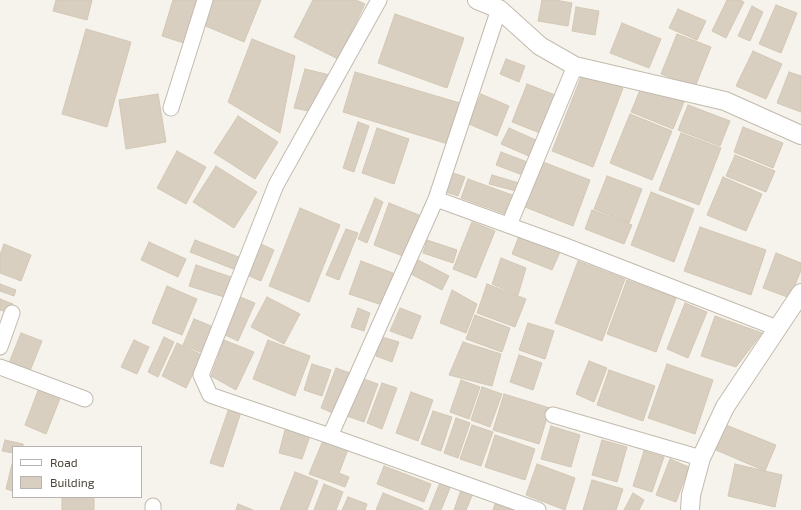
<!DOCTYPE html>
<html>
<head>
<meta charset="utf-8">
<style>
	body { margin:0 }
	#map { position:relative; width:801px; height:510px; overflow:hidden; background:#f6f3ec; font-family:"Exo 2",sans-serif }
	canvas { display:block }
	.legend { position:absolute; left:12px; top:446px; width:130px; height:52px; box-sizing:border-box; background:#fff; border:1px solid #b7b4b0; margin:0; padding:5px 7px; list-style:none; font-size:12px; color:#4b4439 }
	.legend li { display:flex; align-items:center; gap:8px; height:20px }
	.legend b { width:20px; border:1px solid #b7b4b0 }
</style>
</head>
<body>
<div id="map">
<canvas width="801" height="510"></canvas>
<ul class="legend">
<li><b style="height:5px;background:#fff"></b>Road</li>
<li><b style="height:11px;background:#d8cfc1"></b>Building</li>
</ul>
</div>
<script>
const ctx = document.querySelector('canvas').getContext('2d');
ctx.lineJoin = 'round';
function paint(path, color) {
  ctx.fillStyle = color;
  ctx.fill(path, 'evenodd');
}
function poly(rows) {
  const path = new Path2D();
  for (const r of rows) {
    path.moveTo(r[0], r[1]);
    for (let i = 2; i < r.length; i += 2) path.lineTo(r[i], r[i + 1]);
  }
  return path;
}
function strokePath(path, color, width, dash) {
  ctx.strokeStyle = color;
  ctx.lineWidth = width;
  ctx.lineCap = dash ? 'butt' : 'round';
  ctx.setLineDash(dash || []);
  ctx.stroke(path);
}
const building = poly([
	[56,0,92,0,87,20,53,11,56,0],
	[173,0,201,0,187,44,162,36,173,0],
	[213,0,261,0,244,42,203,25,213,0],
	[313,0,356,0,365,4,338,59,294,37,313,0],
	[542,0,555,0,572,3,568,26,538,21,542,0],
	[727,0,740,0,744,2,726,38,712,31,727,0],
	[776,5,797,13,781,53,759,44,776,5],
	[752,6,763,12,750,41,738,36,752,6],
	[576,7,599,11,595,35,572,31,576,7],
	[678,9,706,21,697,40,669,28,678,9],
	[395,14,464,38,447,88,378,63,395,14],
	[622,23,661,39,649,68,610,53,622,23],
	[86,29,131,42,107,127,62,114,86,29],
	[677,34,711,47,695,87,661,74,677,34],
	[252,39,295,56,280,133,228,102,252,39],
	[753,51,782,64,766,99,736,86,753,51],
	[506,59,525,66,519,82,500,74,506,59],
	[305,69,330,75,313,112,294,108,305,69],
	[355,72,460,103,448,144,343,112,355,72],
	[583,72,623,88,593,167,552,151,583,72],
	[789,72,801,76,801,112,777,103,789,72],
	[527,84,555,95,540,133,512,122,527,84],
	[642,85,684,102,673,129,631,112,642,85],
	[158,94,166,142,126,149,119,100,158,94],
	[481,94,509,106,497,136,469,124,481,94],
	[688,105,730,121,720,146,678,130,688,105],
	[630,114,672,131,652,180,610,163,630,114],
	[238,116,278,142,255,179,214,153,238,116],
	[358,122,369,126,354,172,343,168,358,122],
	[743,127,783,143,773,168,734,152,743,127],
	[377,128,409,139,394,184,362,173,377,128],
	[509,128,538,141,531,157,501,144,509,128],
	[681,133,721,148,699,205,659,190,681,133],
	[177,151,206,167,186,204,157,188,177,151],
	[501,152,530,163,525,176,496,165,501,152],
	[735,155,775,171,766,192,726,176,735,155],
	[543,162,590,180,573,226,525,207,543,162],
	[216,166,257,192,234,228,193,202,216,166],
	[450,172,465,177,458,196,443,191,450,172],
	[492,175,519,183,516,191,489,184,492,175],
	[607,176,642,189,629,223,594,209,607,176],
	[723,177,762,194,746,231,707,215,723,177],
	[468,179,515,196,508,215,461,198,468,179],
	[651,192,694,209,674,262,631,245,651,192],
	[375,198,383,202,367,243,358,239,375,198],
	[389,203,419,215,403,256,374,245,389,203],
	[300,208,340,225,309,302,269,286,300,208],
	[592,210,632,225,624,244,585,229,592,210],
	[472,222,495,231,476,278,453,269,472,222],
	[700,227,766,250,751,295,684,271,700,227],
	[346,229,358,233,339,280,326,275,346,229],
	[519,236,560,252,552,270,512,254,519,236],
	[195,240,241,258,236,270,190,252,195,240],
	[427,240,457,250,453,263,423,253,427,240],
	[149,242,186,259,178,277,141,260,149,242],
	[4,244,31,255,21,281,0,273,0,255,4,244],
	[261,244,274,250,261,281,247,275,261,244],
	[776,253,801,263,801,270,790,298,763,288,776,253],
	[501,258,526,268,518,295,492,284,501,258],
	[418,260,449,276,442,290,411,274,418,260],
	[361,261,393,273,382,305,349,294,361,261],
	[578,261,625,279,602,341,555,323,578,261],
	[196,265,231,277,224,297,189,286,196,265],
	[627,280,676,298,656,352,607,334,627,280],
	[0,284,16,290,14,296,0,291,0,284],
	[487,284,526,299,515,327,477,313,487,284],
	[167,286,197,299,182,335,152,323,167,286],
	[452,290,477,304,466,333,440,323,452,290],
	[240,297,255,303,238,341,223,334,240,297],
	[267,297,300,314,284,344,251,327,267,297],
	[0,299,13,304,10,313,0,310,0,299],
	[685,303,707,312,688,358,667,349,685,303],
	[358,308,370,313,364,331,351,327,358,308],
	[400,308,421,316,412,339,390,331,400,308],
	[475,315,510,328,502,352,466,339,475,315],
	[715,316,762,333,736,367,701,356,715,316],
	[194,319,216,328,205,354,183,345,194,319],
	[528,323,554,331,545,359,519,350,528,323],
	[21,333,42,341,30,371,9,363,21,333],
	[164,337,174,342,158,377,148,372,164,337],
	[382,337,399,342,392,362,376,356,382,337],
	[134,340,149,347,137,374,121,367,134,340],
	[224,340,254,352,236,390,211,376,224,340],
	[268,340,310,356,295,396,253,379,268,340],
	[463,342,501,354,492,386,449,375,463,342],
	[177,343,202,355,186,388,162,376,177,343],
	[519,355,542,363,533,390,510,382,519,355],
	[589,361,607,368,594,402,576,394,589,361],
	[312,364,331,370,322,396,304,390,312,364],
	[667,364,713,380,695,434,648,418,667,364],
	[336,368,350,373,335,414,321,408,336,368],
	[609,370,655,386,643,421,597,405,609,370],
	[358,377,378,384,364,422,344,415,358,377],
	[461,380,480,387,469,419,450,412,461,380],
	[382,383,397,388,382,429,367,423,382,383],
	[482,387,502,394,490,427,471,420,482,387],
	[39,388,61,396,46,434,25,425,39,388],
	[411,392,433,400,418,441,396,433,411,392],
	[504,394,550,408,539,444,493,430,504,394],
	[229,408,241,412,223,467,210,463,229,408],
	[433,411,452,417,441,451,421,444,433,411],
	[456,418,470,423,458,458,444,453,456,418],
	[472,425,493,432,481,466,460,459,472,425],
	[726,425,776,445,765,471,716,450,726,425],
	[286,426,311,433,302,459,279,453,286,426],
	[551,426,580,435,571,467,541,459,551,426],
	[495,435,535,449,525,480,485,467,495,435],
	[324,438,349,447,339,473,349,477,345,487,309,474,324,438],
	[5,440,23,444,23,447,13,447,13,453,2,451,5,440],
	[602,440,627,447,617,482,592,475,602,440],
	[644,451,664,457,652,492,633,486,644,451],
	[670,459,689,467,676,502,656,495,670,459],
	[12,464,13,464,13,491,6,489,12,464],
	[537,464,575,478,565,510,526,495,537,464],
	[735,464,782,475,775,507,728,496,735,464],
	[384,466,431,484,424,502,377,484,384,466],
	[295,472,318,481,307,510,280,510,295,472],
	[441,480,452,483,441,510,429,510,441,480],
	[592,480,623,489,616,510,583,510,592,480],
	[324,484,343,492,336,510,314,510,324,484],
	[462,487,474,491,466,510,454,510,462,487],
	[383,493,423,509,423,510,376,510,383,493],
	[633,493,644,500,639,510,624,510,633,493],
	[62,497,94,497,94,510,62,510,62,497],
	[348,497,367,504,365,510,342,510,348,497],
	[238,504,253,510,236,510,238,504],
	[495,504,513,510,493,510,495,504]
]);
const minor = poly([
	[379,0,276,185,201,375,210,395,330,436,538,510],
	[171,108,205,0],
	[436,199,563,245,777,328],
	[509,225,575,66],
	[0,347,12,313],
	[0,367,85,399],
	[553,415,701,458],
	[330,436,436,199,499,9],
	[153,510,153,506]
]);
const tertiary = poly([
	[477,0,499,9,540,46,575,66,725,101,801,135],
	[690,510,691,495,701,458,725,407,801,293]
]);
paint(building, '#d8cfc1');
strokePath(building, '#d3c7b4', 1);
strokePath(minor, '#c2bbae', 17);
strokePath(tertiary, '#c2bbae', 20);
strokePath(minor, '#fff', 15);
strokePath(tertiary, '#fff', 18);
</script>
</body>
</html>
